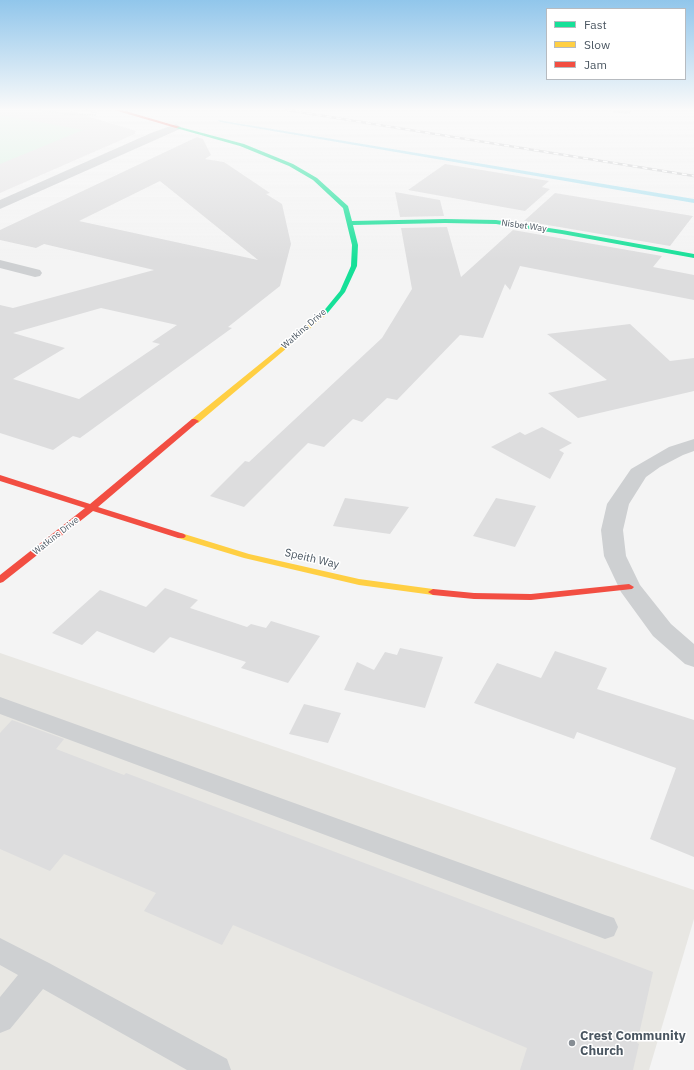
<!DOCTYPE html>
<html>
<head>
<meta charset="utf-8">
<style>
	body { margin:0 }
	#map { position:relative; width:694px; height:1070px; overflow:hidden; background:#f4f4f4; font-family:"IBM Plex Sans",sans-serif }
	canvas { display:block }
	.legend { position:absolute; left:546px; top:8px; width:140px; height:72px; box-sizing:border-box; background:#fff; border:1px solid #b7bbc0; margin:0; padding:5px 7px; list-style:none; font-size:12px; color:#4a5661 }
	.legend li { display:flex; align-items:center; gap:8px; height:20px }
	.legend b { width:20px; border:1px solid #b7bbc0 }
</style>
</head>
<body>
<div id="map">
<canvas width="694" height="1070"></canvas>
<ul class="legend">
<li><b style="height:5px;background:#16e098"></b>Fast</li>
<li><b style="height:5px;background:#ffcf43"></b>Slow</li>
<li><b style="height:5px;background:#f24e42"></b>Jam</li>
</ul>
</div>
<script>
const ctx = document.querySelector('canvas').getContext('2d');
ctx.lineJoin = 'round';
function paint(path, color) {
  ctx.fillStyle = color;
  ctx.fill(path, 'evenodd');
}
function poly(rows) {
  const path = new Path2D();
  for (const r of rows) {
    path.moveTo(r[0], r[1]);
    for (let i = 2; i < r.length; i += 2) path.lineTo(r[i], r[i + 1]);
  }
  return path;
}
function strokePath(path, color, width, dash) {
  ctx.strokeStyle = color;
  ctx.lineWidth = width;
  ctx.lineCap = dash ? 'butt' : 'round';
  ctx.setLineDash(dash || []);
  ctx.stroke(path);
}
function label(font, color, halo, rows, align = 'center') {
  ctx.font = font + ' "IBM Plex Sans",sans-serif';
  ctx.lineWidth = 3;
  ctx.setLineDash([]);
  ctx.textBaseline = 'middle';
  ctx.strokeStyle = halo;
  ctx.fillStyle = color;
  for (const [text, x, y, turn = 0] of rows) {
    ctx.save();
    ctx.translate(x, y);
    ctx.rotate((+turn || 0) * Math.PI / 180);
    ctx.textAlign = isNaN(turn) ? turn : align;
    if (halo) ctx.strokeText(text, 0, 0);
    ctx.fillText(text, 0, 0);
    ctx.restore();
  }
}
const commercial = poly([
	[0,653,694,890,694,919,649,1070,0,1070]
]);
const education = poly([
	[0,110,68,110,136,131,135,134,0,193]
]);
const green = poly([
	[0,115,83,130,0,164]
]);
const stream = poly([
	[218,120,694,199,694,203,220,122,218,120]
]);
const building = poly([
	[197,137,203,139,211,155,205,159,224,162,270,193,266,194,282,204,291,244,280,286,228,327,232,328,80,438,73,436,53,450,0,433,0,305,13,308,154,270,44,244,36,248,0,240,0,230],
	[160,181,258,260,79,221],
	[101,308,177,325,152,342,160,344,79,399,13,379,65,348,13,333],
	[445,164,549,181,542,187,550,189,525,211,408,190],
	[395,192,440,200,444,216,400,217],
	[555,193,693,216,670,246,524,221],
	[447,227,461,277,513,230,662,256,653,267,694,275,694,300,520,266,510,290,505,284,483,338,460,335,397,400,387,398,362,422,353,419,324,447,308,443,244,507,210,496,245,461,249,462,382,338,412,289,401,228],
	[630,324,670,361,694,358,694,391,578,418,548,393,607,380,547,334],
	[542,427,572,443,559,450,564,453,550,479,491,447,520,432,525,435],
	[345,498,409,507,390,534,333,526],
	[496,498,536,506,515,547,473,536],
	[165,588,198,600,190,608,247,627,251,624,266,628,271,621,320,636,288,683,241,668,246,662,170,637,154,653,97,631,82,645,52,633,100,590,146,607],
	[400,648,443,657,425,708,344,690,357,662,374,670,385,652,397,655],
	[555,651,607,668,597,689,694,720,694,857,650,839,676,768,577,732,574,739,474,703,497,663,541,678],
	[304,704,341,713,328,743,289,734],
	[12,720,64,739,56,749,124,775,126,773,653,972,637,1043,639,1044,633,1070,520,1070,527,1048,233,925,222,945,144,911,156,893,64,854,50,871,0,849,0,733]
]);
const path = poly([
	[37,110,67,114,96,115],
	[86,110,96,113]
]);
const lane = poly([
	[0,697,605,915,614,918,618,927,614,936,605,939,0,714,0,697],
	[0,938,49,963,227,1059,231,1070,187,1070,43,989,10,1029,0,1033,0,997,18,975,0,965,0,938]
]);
const street = poly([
	[612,110,632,110,630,113,626,114,613,112,612,110],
	[176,124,181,127,180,129,0,209,0,200,151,133,176,124],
	[0,260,40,270,42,273,40,276,35,277,0,268,0,260],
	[694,439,694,451,683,455,660,467,646,477,629,504,623,530,626,556,640,585,671,624,694,644,694,667,685,664,653,636,621,592,604,556,601,530,607,504,631,469,669,447,694,439]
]);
const fast = poly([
	[176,126,244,144,293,164,317,178,348,206,352,221,445,219,496,220,562,230,694,254,694,258,562,234,496,224,445,223,353,225,358,245,357,266,345,292,326,315,322,315,322,313,340,291,351,266,352,245,343,208,313,180,289,166,240,146,176,128,176,126]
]);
const slow = poly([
	[324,312,326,313,326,315,198,423,192,423,191,421,192,419,324,312],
	[181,533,249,554,359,579,433,589,438,592,433,595,359,585,244,558,178,538,176,536,181,533]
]);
const jam = poly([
	[114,110,122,110,180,127,176,128,114,110],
	[192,419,195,419,199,421,98,507,184,534,186,536,184,538,178,538,93,511,3,582,0,583,0,575,85,508,0,481,0,475,90,504,192,419],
	[629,584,634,587,632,589,531,600,474,599,433,595,428,592,433,589,474,593,531,594,629,584]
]);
const rail = poly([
	[287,110,694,176]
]);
const markers = [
	[572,1043,4,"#868d94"]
];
const farStreetnames = [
	["Nisbet Way",524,226,8],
	["Watkins Drive",304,329,-41],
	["Watkins Drive",56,536,-38]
];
const streetNames = [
	["Speith Way",312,559,13]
];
const nearPoinames = [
	["Crest Community",580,1036],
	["Church",580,1051]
];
paint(commercial, '#e8e7e3');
paint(education, '#e6e5e6');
paint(green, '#d9f2e3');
paint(stream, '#aee2f0');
paint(building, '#ddddde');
strokePath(path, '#bcc7c4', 1.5, [1.5, 1]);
paint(lane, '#ced0d2');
paint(street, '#ced0d2');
paint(fast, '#16e098');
paint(slow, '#ffcf43');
paint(jam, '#f24e42');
strokePath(rail, '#c9cacc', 2.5);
strokePath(rail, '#fff', 1.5, [5]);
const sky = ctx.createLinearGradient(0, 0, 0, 260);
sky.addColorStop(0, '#91c6eb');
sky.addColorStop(0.42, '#fafafa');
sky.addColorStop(1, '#fafafa00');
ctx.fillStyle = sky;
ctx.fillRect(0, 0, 694, 260);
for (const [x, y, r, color] of markers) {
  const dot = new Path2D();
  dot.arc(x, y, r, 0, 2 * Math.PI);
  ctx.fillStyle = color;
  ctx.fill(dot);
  strokePath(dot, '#fff', 1.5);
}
label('9px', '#4a5661', '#fff', farStreetnames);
label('11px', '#4a5661', '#fff', streetNames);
label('bold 13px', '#4a5661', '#fff', nearPoinames, 'left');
</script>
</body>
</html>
